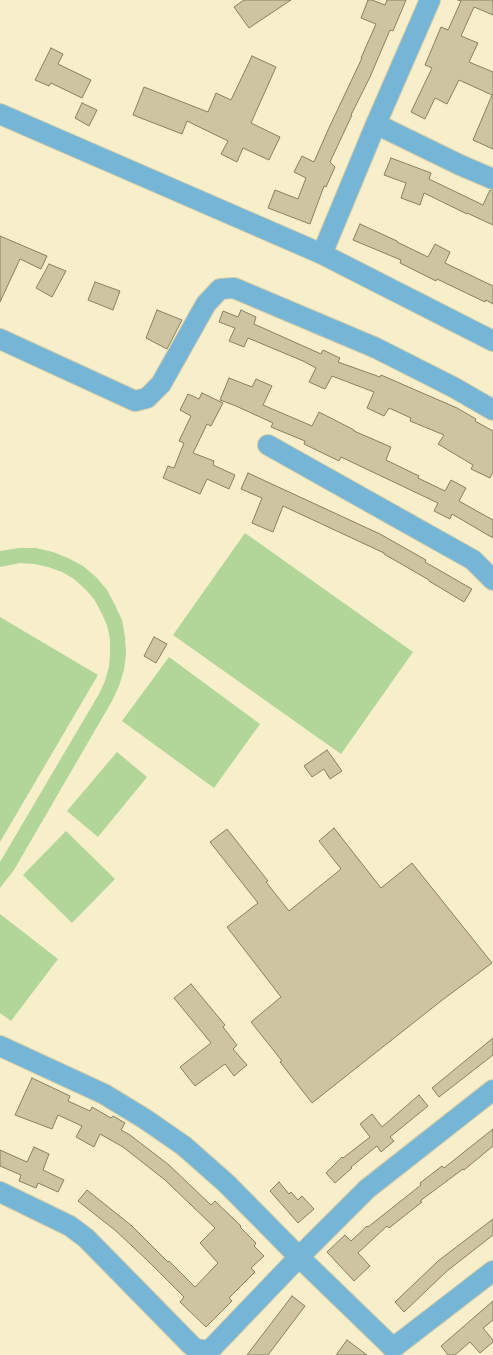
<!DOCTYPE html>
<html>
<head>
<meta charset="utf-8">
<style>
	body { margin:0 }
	canvas { display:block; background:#f7efca }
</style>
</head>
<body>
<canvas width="493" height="1355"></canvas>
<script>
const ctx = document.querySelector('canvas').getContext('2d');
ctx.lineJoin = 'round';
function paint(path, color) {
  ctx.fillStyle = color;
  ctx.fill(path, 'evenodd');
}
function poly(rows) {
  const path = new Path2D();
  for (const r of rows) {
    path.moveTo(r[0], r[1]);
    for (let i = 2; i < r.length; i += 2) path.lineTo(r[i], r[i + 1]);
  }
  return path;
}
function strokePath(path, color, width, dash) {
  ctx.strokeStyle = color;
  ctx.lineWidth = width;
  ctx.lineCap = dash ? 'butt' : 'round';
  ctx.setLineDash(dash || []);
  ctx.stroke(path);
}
const green = poly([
	[245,533,413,652,341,754,173,635],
	[19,548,36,548,53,552,68,558,83,566,96,577,107,590,115,605,122,620,125,637,126,654,124,670,119,686,112,701,14,870,0,888,0,862,99,694,105,681,109,667,110,653,110,639,107,625,101,612,94,599,85,589,74,579,62,572,48,567,34,564,20,563,0,567,0,551],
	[0,617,98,675,0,842],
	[169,657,260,724,214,788,122,721],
	[117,752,147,777,98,837,67,811],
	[66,831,115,879,72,923,23,875],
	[0,914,58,959,11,1021,0,1013]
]);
const building = poly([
	[244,0,291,0,249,28,234,7,244,0],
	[368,0,372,0,385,5,387,0,406,0,393,31,390,30,370,77,351,115,352,115,330,162,335,167,326,187,324,186,310,224,268,208,275,190,298,199,306,178,294,172,302,156,314,162,328,130,362,58,361,58,376,24,361,18,368,0],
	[458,0,493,0,493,15,474,7,461,36,478,43,469,62,493,72,493,149,473,140,492,95,459,80,447,104,435,98,425,119,411,112,432,68,425,65,441,27,448,30,461,1,458,0],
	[51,48,63,54,58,64,91,80,82,98,51,83,49,86,35,80,51,48],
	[252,56,276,67,251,123,280,137,269,160,243,148,237,162,221,154,228,141,187,121,182,134,133,115,144,87,208,112,216,93,231,100,252,56],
	[82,103,97,110,89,126,75,118,82,103],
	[391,158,431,173,429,179,483,205,490,190,493,190,493,225,467,213,467,214,424,193,420,205,401,198,406,183,384,175,391,158],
	[360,224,397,241,397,242,428,257,435,244,450,252,445,263,493,286,493,304,486,300,485,302,437,279,436,281,400,263,401,260,353,240,360,224],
	[0,236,47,256,41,269,20,259,0,302,0,236],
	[49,264,66,271,52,297,36,288,49,264],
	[95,282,120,291,113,310,88,300,95,282],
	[157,310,182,320,167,349,146,338,157,310],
	[241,310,256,317,254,324,321,354,323,350,340,358,338,362,380,377,381,375,457,408,476,419,475,421,493,431,493,472,490,478,471,469,473,465,438,444,444,435,410,421,411,418,389,408,384,416,367,408,374,392,332,376,325,389,309,382,316,368,303,361,248,338,244,347,229,341,235,328,219,322,223,311,238,317,241,310],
	[229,378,252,387,256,379,272,386,263,405,312,426,319,412,354,430,354,431,391,447,386,460,419,476,418,478,445,491,451,480,466,488,459,501,493,520,493,538,452,514,450,519,434,511,438,503,341,457,339,461,304,444,305,441,271,427,273,423,236,406,220,400,229,378],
	[202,393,223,403,211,426,207,424,193,453,214,461,213,465,235,475,229,489,207,479,200,494,163,478,168,466,174,468,184,443,179,441,191,416,180,410,188,394,199,399,202,393],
	[248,473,380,534,426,560,425,562,472,589,464,602,429,581,429,580,384,554,384,553,283,506,273,532,252,523,262,498,241,489,248,473],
	[154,637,167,644,156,663,144,656,154,637],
	[327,750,342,771,330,779,324,769,312,777,304,766,327,750],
	[334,828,381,888,412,863,492,963,441,1001,312,1103,280,1062,282,1061,251,1022,281,997,227,927,258,903,210,842,227,829,268,881,266,882,289,911,341,869,319,841,334,828],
	[191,984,225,1025,223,1027,237,1045,233,1049,247,1065,234,1076,225,1064,195,1086,180,1067,211,1043,174,998,191,984],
	[493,1038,493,1055,439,1097,432,1088,493,1038],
	[32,1078,70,1096,68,1101,90,1111,92,1107,111,1118,113,1116,125,1123,121,1130,130,1135,169,1165,211,1205,215,1201,241,1226,240,1227,256,1243,254,1246,264,1256,251,1268,255,1272,229,1298,232,1301,206,1327,180,1302,184,1297,148,1261,116,1231,78,1201,87,1190,132,1226,168,1262,169,1261,195,1287,218,1263,200,1243,215,1228,165,1180,123,1147,100,1134,94,1147,76,1137,82,1126,58,1115,52,1129,15,1115,32,1078],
	[419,1095,428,1106,390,1137,394,1141,381,1152,377,1146,351,1167,352,1168,335,1183,326,1173,342,1157,343,1158,370,1137,360,1124,372,1114,382,1127,419,1095],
	[493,1129,493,1146,464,1170,463,1169,420,1201,422,1202,389,1228,387,1226,358,1253,370,1266,354,1281,327,1252,345,1235,351,1241,367,1226,368,1227,421,1185,420,1183,442,1166,444,1168,493,1129],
	[34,1147,49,1154,43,1170,64,1180,58,1192,38,1183,36,1188,19,1181,21,1175,0,1166,0,1150,27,1162,34,1147],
	[279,1182,289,1194,291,1192,298,1200,302,1196,314,1209,298,1223,270,1191,279,1182],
	[493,1219,493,1235,447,1271,404,1312,395,1302,438,1261,493,1219],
	[292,1296,305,1306,268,1355,247,1355,292,1296],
	[493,1301,493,1320,483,1328,493,1340,493,1342,480,1353,470,1342,455,1355,448,1355,441,1346,493,1301],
	[347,1340,367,1355,336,1355,347,1340]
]);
const minor = poly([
	[0,114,322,254,493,341],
	[376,124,460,165,493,179],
	[322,254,376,124,430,0],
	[0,339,135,401,147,398,161,384,206,304,220,289,234,288,376,348,453,387,493,410],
	[268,445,473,560,493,580],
	[0,1046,104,1094,145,1119,184,1146,227,1184,299,1257,393,1348,493,1271],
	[0,1192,70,1226,86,1238,191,1345,196,1349,209,1351,299,1257,367,1189,493,1090]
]);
paint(green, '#b2d59a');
paint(building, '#cdc5a2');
strokePath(building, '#87805f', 1);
strokePath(minor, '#d2cbaa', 22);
strokePath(minor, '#75b6d6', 20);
</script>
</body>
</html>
